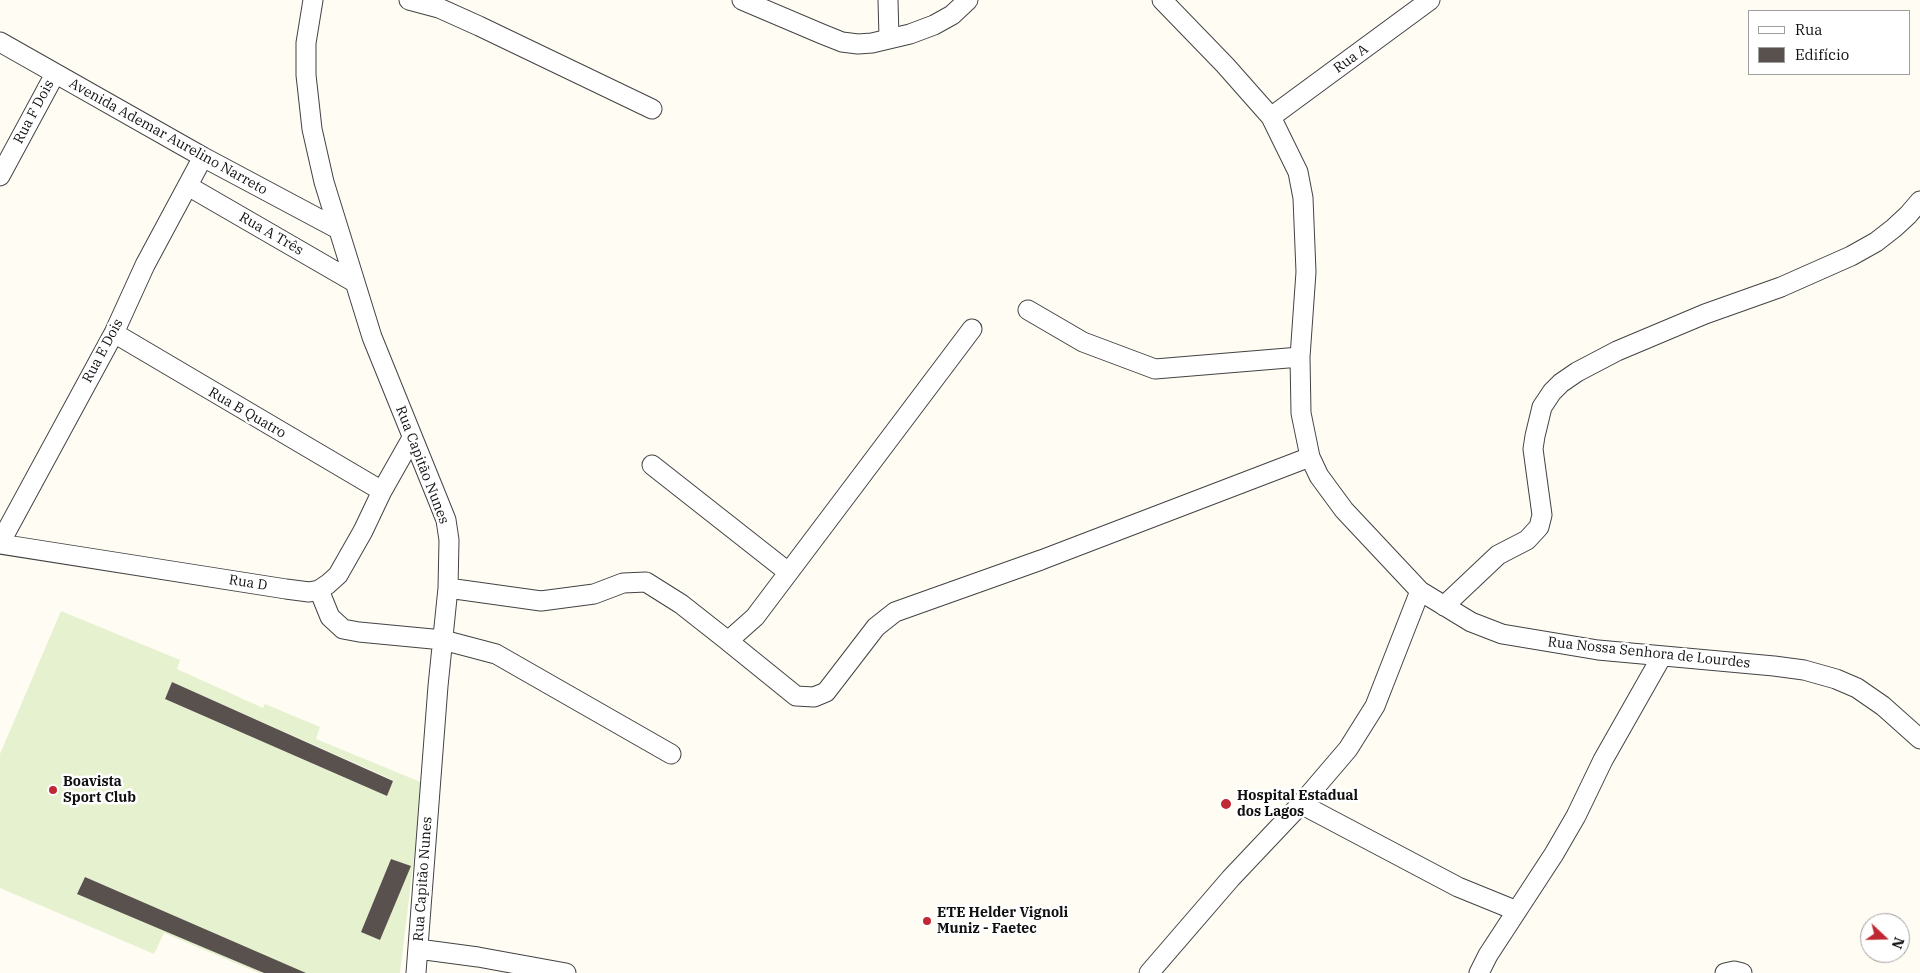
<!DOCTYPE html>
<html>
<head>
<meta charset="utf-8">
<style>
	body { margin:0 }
	#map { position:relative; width:1920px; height:973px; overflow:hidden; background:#fffcf4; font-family:"IBM Plex Serif",serif }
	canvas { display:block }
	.legend { position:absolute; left:1748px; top:10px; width:162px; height:65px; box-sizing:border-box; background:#fff; border:1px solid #9f9f9f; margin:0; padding:6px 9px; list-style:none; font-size:15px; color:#101010 }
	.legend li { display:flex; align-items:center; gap:10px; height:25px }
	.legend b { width:25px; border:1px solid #9f9f9f }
	.north { position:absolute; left:1860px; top:913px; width:50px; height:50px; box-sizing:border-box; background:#fff; border:1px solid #9f9f9f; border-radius:50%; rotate:111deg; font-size:14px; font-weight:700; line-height:20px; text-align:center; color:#101010 }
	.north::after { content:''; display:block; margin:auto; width:18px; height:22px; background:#c02934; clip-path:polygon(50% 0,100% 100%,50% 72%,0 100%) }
</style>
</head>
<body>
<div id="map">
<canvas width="1920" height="973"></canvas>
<ul class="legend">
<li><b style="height:6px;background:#fff"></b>Rua</li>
<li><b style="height:14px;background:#59514d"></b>Edifício</li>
</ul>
<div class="north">N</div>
</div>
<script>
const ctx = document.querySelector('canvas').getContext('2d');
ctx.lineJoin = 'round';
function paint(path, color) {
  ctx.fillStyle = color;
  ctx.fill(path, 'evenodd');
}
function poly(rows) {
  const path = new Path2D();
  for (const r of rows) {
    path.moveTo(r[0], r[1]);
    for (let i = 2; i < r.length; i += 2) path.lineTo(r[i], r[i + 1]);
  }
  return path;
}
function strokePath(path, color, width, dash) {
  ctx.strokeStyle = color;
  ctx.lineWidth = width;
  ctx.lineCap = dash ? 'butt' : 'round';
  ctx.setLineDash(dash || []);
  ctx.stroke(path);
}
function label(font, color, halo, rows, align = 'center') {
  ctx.font = font + ' "IBM Plex Serif",serif';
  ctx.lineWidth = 5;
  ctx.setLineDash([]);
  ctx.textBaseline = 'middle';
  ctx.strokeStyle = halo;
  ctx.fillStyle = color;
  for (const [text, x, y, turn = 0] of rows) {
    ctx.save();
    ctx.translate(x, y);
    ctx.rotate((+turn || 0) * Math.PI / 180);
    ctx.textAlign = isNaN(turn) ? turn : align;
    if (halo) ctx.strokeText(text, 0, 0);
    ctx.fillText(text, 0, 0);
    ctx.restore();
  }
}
const pitch = poly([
	[61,611,180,660,177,669,263,708,265,704,320,727,316,739,423,783,400,973,289,973,291,967,85,877,77,893,264,973,259,973,164,933,154,954,0,888,0,754],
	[172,682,393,780,387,796,165,699],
	[391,859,410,866,361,932]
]);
const building = poly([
	[172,682,393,781,387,796,165,699],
	[391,859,411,866,380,940,361,932],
	[85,877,306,973,264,973,77,894]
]);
const minor = poly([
	[313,0,306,43,306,75,312,129,324,182,372,337,438,500,446,520,449,540,448,588,438,686,416,973],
	[409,0,439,8,479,26,652,109],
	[742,0,822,34,842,42,858,44,872,43,910,34,934,25,952,15,968,0],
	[888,0,889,38],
	[1162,0,1225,65,1271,117,1298,172,1303,198,1306,272,1300,357,1301,413,1310,457,1319,476,1344,510,1420,591,1471,622,1502,634,1598,650,1774,666,1804,670,1836,679,1857,688,1883,706,1920,739],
	[0,42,203,157,338,229],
	[1271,117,1430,0],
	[0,176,55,74],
	[188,186,354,282],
	[1028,310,1083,342,1155,369,1300,357],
	[114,333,382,491],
	[652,465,788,572],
	[0,543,114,333,145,265,203,157],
	[0,544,286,589,309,592,319,590,328,584,338,575,363,531,382,491,412,438],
	[448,588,541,601,594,594,623,583,646,582,681,604,728,641,755,617,972,329],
	[319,590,330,617,343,629,359,632,443,640,496,654,671,754],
	[1444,606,1498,555,1527,540,1539,527,1542,515,1533,449,1535,436,1542,407,1552,392,1561,383,1577,372,1617,351,1705,314,1781,287,1851,256,1876,242,1894,228,1908,215,1920,201],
	[728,641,796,696,814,697,826,692,876,627,895,612,1041,560,1310,457],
	[1301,804,1458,887,1517,911],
	[418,949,478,957,566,973],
	[1149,973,1231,878,1301,804,1348,749,1375,706,1420,591],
	[1479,973,1488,955,1554,854,1576,816,1603,760,1662,656],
	[1725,973,1734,971,1742,973]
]);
const markers = [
	[53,790,5,"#c02934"],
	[1226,804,6,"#c02934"],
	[927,921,5,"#c02934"]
];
const streetNames = [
	["Rua A",1351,59,-36],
	["Rua F Dois",34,112,-62],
	["Avenida Ademar Aurelino Narreto",168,137,29],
	["Rua A Três",271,234,30],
	["Rua E Dois",103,351,-62],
	["Rua B Quatro",247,413,30],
	["Rua Capitão Nunes",422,465,69],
	["Rua D",248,583,9],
	["Rua Nossa Senhora de Lourdes",1649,653,6],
	["Rua Capitão Nunes",423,879,-86]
];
const poiNames = [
	["Boavista",63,782],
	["Sport Club",63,798],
	["Hospital Estadual",1237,796],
	["dos Lagos",1237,812],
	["ETE Helder Vignoli",937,913],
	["Muniz - Faetec",937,929]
];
paint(pitch, '#e6f1cf');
paint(building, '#59514d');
strokePath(minor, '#434343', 21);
strokePath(minor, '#fff', 19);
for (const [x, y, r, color] of markers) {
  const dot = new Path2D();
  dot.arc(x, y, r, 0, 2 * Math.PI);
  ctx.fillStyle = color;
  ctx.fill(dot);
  strokePath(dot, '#fff', 2);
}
label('14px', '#101010', '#fff', streetNames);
label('bold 14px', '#101010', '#fff', poiNames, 'left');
</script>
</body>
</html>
